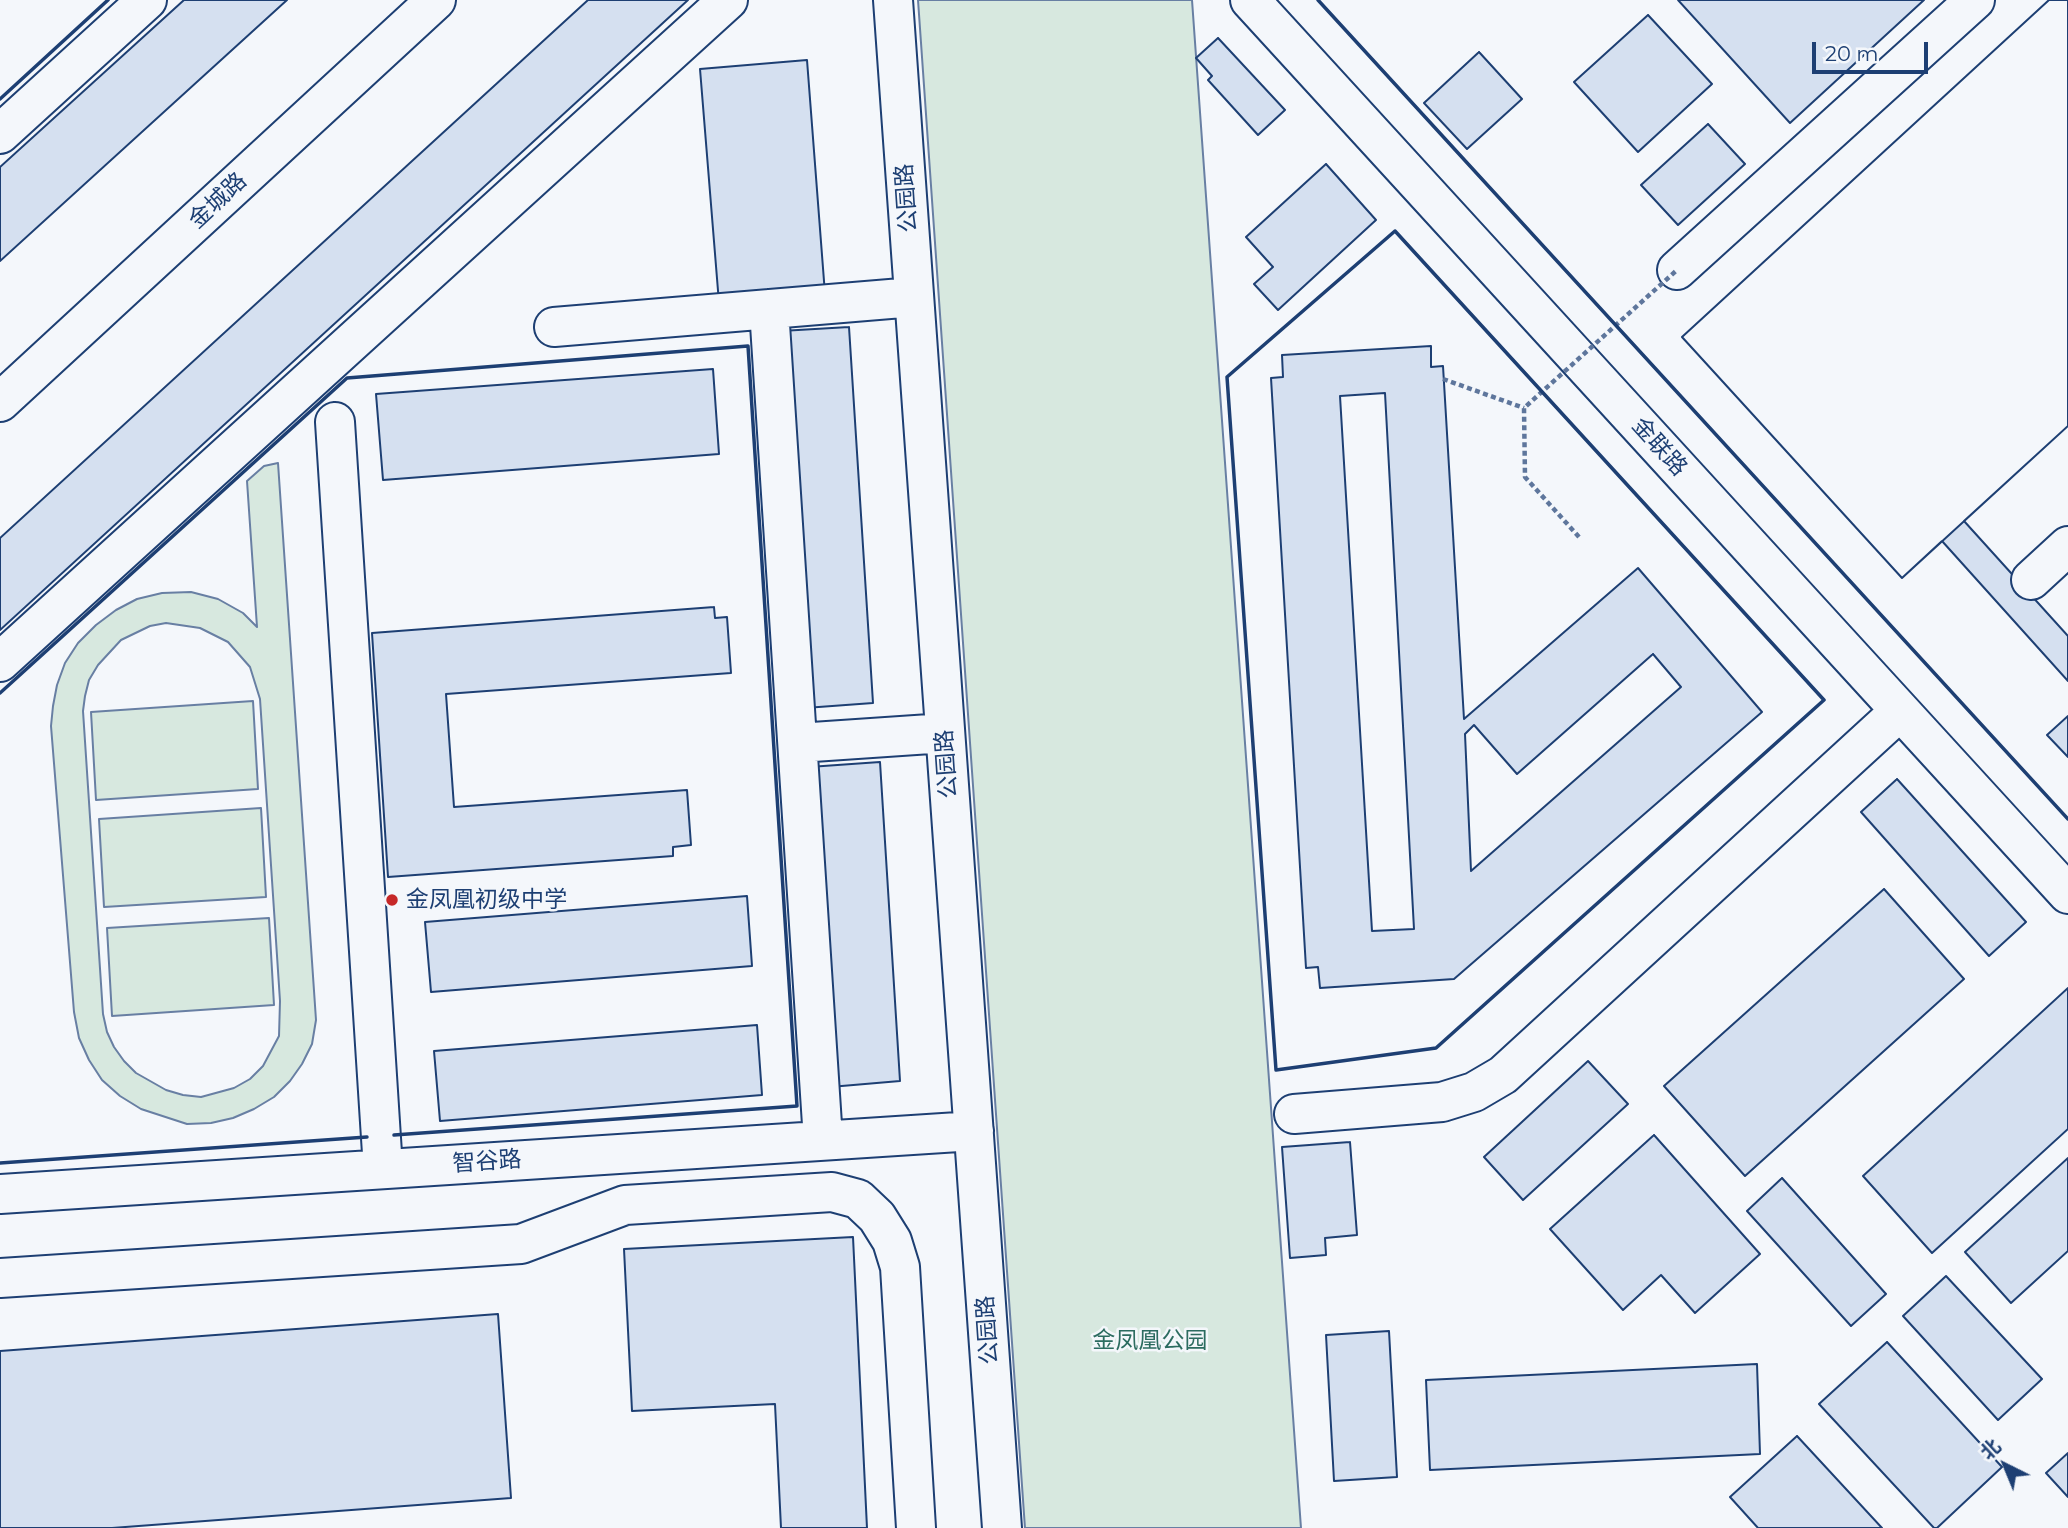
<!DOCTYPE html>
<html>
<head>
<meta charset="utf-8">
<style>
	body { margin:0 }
	#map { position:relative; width:2068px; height:1528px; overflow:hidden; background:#f4f7fb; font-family:Montserrat,"Noto Sans SC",sans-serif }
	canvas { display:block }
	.north { position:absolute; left:1970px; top:1430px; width:70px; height:70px; -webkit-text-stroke:5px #f4f7fb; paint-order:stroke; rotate:317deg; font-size:19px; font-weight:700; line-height:28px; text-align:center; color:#1d3f73 }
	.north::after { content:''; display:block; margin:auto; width:24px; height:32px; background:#1d3f73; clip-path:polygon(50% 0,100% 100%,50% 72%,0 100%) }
	.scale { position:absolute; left:1812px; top:42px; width:116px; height:32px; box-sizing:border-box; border:4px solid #1d3f73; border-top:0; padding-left:9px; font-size:21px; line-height:24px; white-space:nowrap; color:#1d3f73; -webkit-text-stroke:5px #f4f7fb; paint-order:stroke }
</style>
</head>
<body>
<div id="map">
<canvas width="2068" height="1528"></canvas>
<div class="north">北</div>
<div class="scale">20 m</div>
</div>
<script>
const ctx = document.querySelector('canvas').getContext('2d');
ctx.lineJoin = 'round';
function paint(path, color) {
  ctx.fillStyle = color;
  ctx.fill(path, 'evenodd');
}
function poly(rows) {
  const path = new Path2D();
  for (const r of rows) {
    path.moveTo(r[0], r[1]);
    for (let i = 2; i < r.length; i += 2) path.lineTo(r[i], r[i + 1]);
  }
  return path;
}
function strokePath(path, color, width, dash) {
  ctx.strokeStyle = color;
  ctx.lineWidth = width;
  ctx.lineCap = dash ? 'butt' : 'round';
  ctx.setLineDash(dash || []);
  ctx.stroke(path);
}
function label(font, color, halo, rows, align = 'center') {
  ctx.font = font + ' Montserrat,"Noto Sans SC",sans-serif';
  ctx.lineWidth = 5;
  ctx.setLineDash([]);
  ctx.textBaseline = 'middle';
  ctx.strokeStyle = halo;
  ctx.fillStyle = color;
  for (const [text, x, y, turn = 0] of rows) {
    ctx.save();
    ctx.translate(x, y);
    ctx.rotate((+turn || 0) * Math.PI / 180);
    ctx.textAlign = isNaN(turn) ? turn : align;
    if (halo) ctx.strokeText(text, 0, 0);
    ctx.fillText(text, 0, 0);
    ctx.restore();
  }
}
const green = poly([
	[918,0,1192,0,1301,1528,1025,1528,918,0],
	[278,463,316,1020,312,1044,302,1064,290,1081,274,1097,254,1109,233,1118,211,1123,187,1124,141,1109,120,1096,102,1080,89,1060,79,1038,74,1012,51,726,53,706,57,685,65,663,78,643,96,625,116,610,137,599,162,593,191,592,218,599,243,613,257,627,247,481,264,466,278,463],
	[166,623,200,628,228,642,250,667,260,699,280,1001,279,1036,263,1066,250,1079,234,1088,201,1097,183,1095,166,1090,136,1073,124,1061,114,1047,107,1032,103,1014,83,711,85,696,89,680,98,665,121,640,150,626,166,623],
	[253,701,258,789,96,800,91,712,253,701],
	[261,808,266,897,104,907,99,819,261,808],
	[269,918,274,1005,112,1016,107,928,269,918]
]);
const building = poly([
	[184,0,287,0,0,261,0,167,184,0],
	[588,0,688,0,0,630,0,538,588,0],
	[1678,0,1924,0,1790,123,1678,0],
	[2049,0,2068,0,2068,426,1964,521,2068,636,2068,681,1942,541,1902,578,1682,337,2049,0],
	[2049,0,2068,0,2068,426,1902,578,1682,337,2049,0],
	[1648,15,1712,84,1638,152,1574,82,1648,15],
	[1218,38,1285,110,1258,135,1208,80,1212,76,1196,58,1218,38],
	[1479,52,1522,99,1467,149,1424,103,1479,52],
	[807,60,825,294,719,303,700,69,807,60],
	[1708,124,1745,164,1678,225,1641,185,1708,124],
	[1326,164,1376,220,1278,310,1254,284,1273,267,1246,237,1326,164],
	[849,327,873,703,805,708,781,331,849,327],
	[1431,346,1431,367,1443,366,1464,719,1638,568,1762,712,1454,979,1320,988,1318,967,1306,968,1271,378,1283,377,1282,355,1431,346],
	[1385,393,1414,929,1372,931,1340,396,1385,393],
	[1653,654,1681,687,1471,871,1465,734,1474,725,1517,774,1653,654],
	[713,369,719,454,383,480,376,394,713,369],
	[714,607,715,618,727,617,731,673,446,694,454,807,687,790,691,845,673,847,673,856,388,877,372,633,714,607],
	[2068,716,2068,757,2047,735,2068,716],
	[880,762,900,1081,830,1087,809,767,880,762],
	[1897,779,2026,922,1989,956,1861,812,1897,779],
	[1884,889,1964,979,1745,1176,1664,1086,1884,889],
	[747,896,752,966,431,992,425,922,747,896],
	[2068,988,2068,1129,1932,1253,1863,1176,2068,988],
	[757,1025,762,1095,440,1121,434,1051,757,1025],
	[1588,1061,1628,1104,1523,1200,1484,1157,1588,1061],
	[1654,1135,1760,1254,1695,1313,1661,1275,1623,1310,1550,1229,1654,1135],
	[1350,1142,1357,1235,1325,1238,1326,1255,1290,1258,1282,1147,1350,1142],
	[2068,1158,2068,1251,2011,1303,1965,1252,2068,1158],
	[1782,1178,1886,1294,1851,1326,1747,1211,1782,1178],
	[853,1237,867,1528,781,1528,775,1404,632,1411,624,1249,853,1237],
	[1946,1276,2042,1379,1998,1420,1903,1316,1946,1276],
	[498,1314,511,1498,112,1528,0,1528,0,1351,498,1314],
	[1389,1331,1397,1477,1334,1481,1326,1335,1389,1331],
	[1887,1342,2002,1467,1937,1528,1934,1528,1819,1404,1887,1342],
	[1757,1364,1760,1454,1430,1470,1426,1380,1757,1364],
	[1797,1436,1882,1528,1758,1528,1730,1497,1797,1436],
	[2068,1453,2068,1497,2046,1473,2068,1453]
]);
const path = poly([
	[1443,379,1524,408]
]);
const minor = poly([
	[893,0,1002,1528],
	[1250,0,2068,894],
	[0,134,147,0],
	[1677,270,1975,0],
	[769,309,823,1140],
	[554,327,914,297],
	[0,402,436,0],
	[335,422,383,1169],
	[2031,580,2068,546],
	[0,662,728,0],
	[798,743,945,733],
	[1294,1114,1442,1102,1474,1092,1503,1075,1900,711],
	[0,1194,974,1131],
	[0,1278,521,1244,625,1205,832,1192,858,1199,877,1217,892,1241,900,1267,916,1528]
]);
const pathBridge = poly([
	[1579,537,1525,477,1524,408,1677,270]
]);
const wall = poly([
	[1318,0,2068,819],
	[0,99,108,0],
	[1395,231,1824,700,1436,1048,1276,1070,1227,377,1395,231],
	[0,693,347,378,748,346,797,1106,394,1135],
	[0,1163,367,1137]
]);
const markers = [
	[392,900,7,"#c62828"]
];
const streetNames = [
	["公园路",907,198,-94],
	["金城路",218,201,-43],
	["金联路",1659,447,48],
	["公园路",947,764,-94],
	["智谷路",487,1162,-4],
	["公园路",988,1330,-94]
];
const poiNames = [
	["金凤凰初级中学",406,900]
];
const parkNames = [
	["金凤凰公园",1150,1341]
];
paint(green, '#d7e8df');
strokePath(green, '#687fa3', 2);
paint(building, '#d5e0f0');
strokePath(building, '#1d3f73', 2);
strokePath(minor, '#1d3f73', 42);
strokePath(path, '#5e769c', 4.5, [5, 3.5]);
strokePath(minor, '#f4f7fb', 38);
strokePath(pathBridge, '#5e769c', 4.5, [5, 3.5]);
strokePath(wall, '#1d3f73', 3.5);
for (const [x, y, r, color] of markers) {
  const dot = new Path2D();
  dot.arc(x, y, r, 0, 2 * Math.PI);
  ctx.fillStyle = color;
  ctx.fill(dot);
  strokePath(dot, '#f4f7fb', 2.5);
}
label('23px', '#1d3f73', '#f4f7fb', streetNames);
label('23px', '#1d3f73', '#f4f7fb', poiNames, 'left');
label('23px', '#2c6c60', '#f4f7fb', parkNames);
</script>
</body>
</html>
